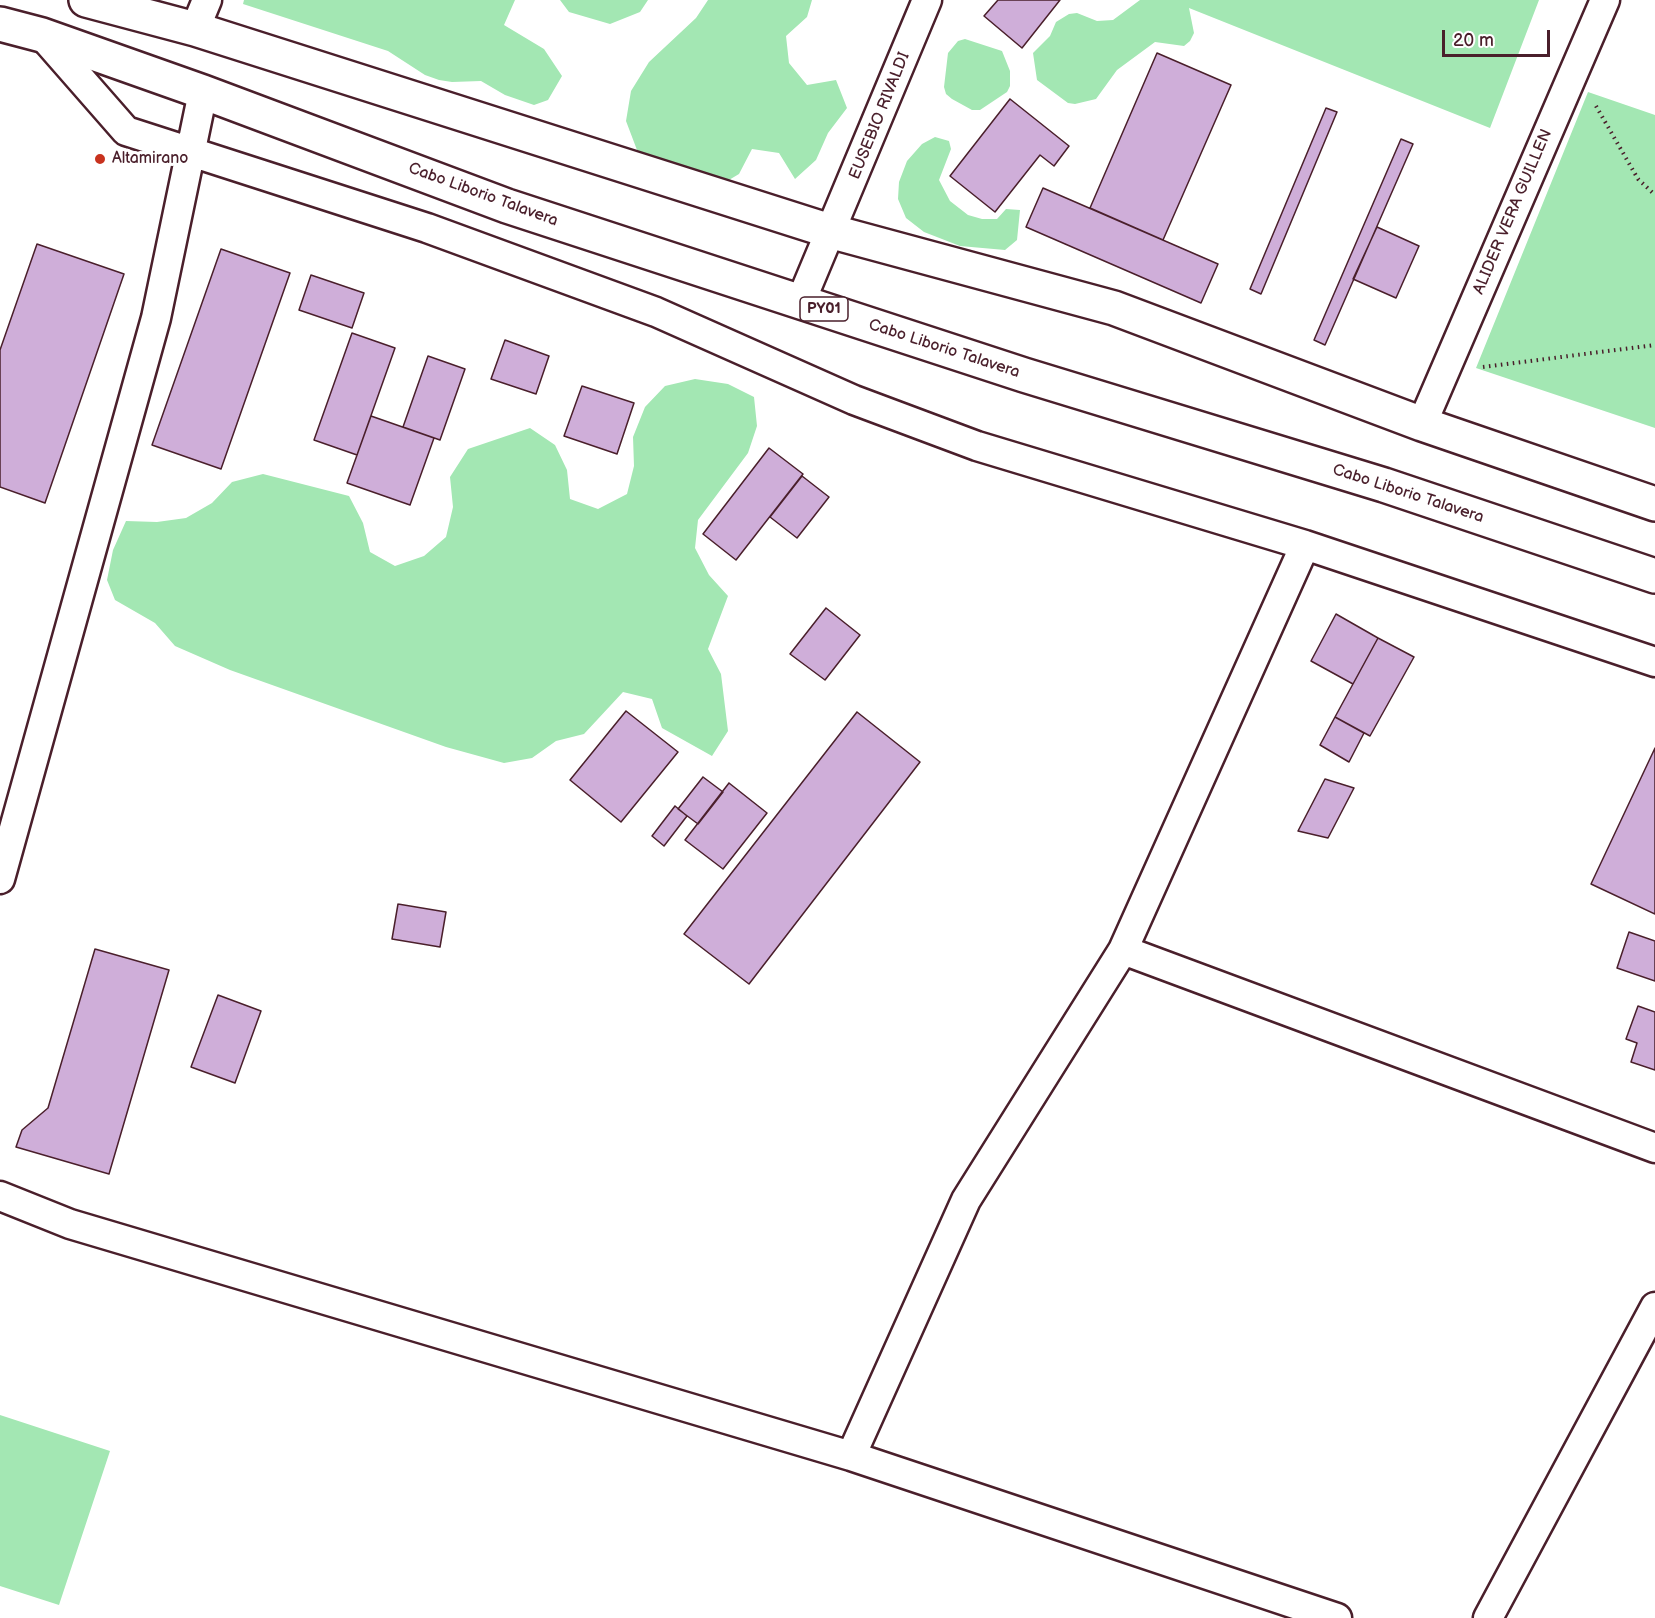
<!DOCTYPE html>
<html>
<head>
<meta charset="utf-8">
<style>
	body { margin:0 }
	#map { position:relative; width:1655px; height:1618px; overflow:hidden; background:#fff; font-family:"Balsamiq Sans",sans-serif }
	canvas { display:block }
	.scale { position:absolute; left:1442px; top:30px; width:108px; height:27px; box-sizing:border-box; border:3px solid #4a1f2b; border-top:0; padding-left:8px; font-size:18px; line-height:21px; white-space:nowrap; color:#4a1f2b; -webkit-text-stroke:4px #fff; paint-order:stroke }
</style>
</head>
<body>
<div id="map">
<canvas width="1655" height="1618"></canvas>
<div class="scale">20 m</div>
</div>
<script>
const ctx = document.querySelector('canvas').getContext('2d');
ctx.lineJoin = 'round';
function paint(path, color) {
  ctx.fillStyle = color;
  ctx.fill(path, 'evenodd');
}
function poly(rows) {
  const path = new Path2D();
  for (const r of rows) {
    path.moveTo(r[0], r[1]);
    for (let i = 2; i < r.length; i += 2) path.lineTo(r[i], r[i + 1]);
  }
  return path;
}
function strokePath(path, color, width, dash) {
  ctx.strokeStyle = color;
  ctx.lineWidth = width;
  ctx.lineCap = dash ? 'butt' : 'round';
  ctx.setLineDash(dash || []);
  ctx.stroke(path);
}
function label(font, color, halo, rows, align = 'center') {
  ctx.font = font + ' "Balsamiq Sans",sans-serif';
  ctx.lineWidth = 6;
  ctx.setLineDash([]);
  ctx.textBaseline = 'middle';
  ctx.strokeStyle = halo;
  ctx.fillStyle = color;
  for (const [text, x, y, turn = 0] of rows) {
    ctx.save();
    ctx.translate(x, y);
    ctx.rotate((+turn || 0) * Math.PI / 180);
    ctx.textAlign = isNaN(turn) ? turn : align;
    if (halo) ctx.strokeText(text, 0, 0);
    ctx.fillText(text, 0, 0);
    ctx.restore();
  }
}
const green = poly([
	[244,0,515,0,504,25,544,49,562,76,548,100,534,105,505,95,481,81,452,82,439,80,425,75,388,51,243,4],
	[560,0,648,0,640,12,610,24,569,12],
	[708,0,812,0,807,17,786,36,789,63,807,85,836,80,847,108,828,133,816,160,795,179,779,153,752,149,739,174,712,190,686,181,637,150,626,121,631,91,649,62,696,18],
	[1140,0,1539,0,1490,128,1189,8,1194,33,1190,41,1184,46,1155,42,1117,70,1096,99,1075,104,1068,103,1037,80,1033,53,1050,36,1056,22,1069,14,1077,13,1097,21,1113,20],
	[965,39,1002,51,1010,71,1010,86,1007,92,980,110,972,110,952,99,946,94,944,87,948,53,958,41],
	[1588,92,1655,115,1655,428,1476,368],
	[935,137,949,141,951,149,939,180,950,201,968,215,982,219,997,219,1006,209,1020,210,1017,240,1005,250,960,246,924,232,906,218,898,199,899,182,907,161,922,144],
	[695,379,728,384,754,397,757,426,748,453,698,520,695,548,709,575,728,596,708,649,721,674,728,731,712,756,662,728,652,699,623,692,584,734,556,741,532,758,504,763,446,747,230,670,175,646,155,623,115,600,107,580,113,550,126,521,157,522,186,518,212,503,232,482,263,474,349,496,363,523,370,552,395,566,424,556,446,537,453,507,450,477,468,449,530,428,555,445,567,470,570,499,598,509,627,494,634,466,633,437,645,407,665,386],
	[0,1415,110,1451,59,1605,0,1586]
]);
const building = poly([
	[998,0,1060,0,1022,48,984,16,998,0],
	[1157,53,1231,85,1163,240,1090,208,1157,53],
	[1010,99,1069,146,1054,166,1040,155,995,212,950,176,1010,99],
	[1326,108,1337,112,1261,294,1250,289,1326,108],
	[1401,139,1413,144,1325,345,1314,340,1401,139],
	[1043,188,1218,264,1201,303,1026,227,1043,188],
	[1377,227,1419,246,1396,298,1353,279,1377,227],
	[37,244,124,274,45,503,0,487,0,350,37,244],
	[221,249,290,273,221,469,152,445,221,249],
	[311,275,364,293,352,328,299,310,311,275],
	[352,333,395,348,357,455,314,440,352,333],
	[505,340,549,356,536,394,491,379,505,340],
	[428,356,465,369,440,440,403,427,428,356],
	[582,386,634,403,617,454,564,436,582,386],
	[371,416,434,438,410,505,347,483,371,416],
	[769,448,803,474,736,560,703,534,769,448],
	[802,476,829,497,797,538,770,517,802,476],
	[826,608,860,635,825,680,790,654,826,608],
	[1336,614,1378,638,1353,684,1311,661,1336,614],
	[1378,638,1414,657,1370,736,1335,717,1378,638],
	[626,711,678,752,621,822,570,780,626,711],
	[857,712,920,762,749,984,684,934,857,712],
	[1335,717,1364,733,1349,762,1320,745,1335,717],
	[1655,748,1655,914,1591,884,1655,748],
	[703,777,723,792,698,824,678,809,703,777],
	[1325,779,1354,788,1328,838,1298,831,1325,779],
	[729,783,767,813,723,869,685,840,729,783],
	[675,806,687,816,664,846,652,836,675,806],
	[398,904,446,912,440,947,392,939,398,904],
	[1629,932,1655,941,1655,981,1617,968,1629,932],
	[95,949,169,970,109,1174,16,1147,22,1130,48,1108,95,949],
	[218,995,261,1011,235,1083,191,1067,218,995],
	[1638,1006,1655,1012,1655,1070,1631,1062,1637,1043,1626,1039,1638,1006]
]);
const path = poly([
	[1596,106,1638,179,1655,195],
	[1483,367,1655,345]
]);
const street = poly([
	[195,29,207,0],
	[42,35,126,131,427,228,656,312,854,400,977,446,1305,545,1655,662],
	[801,301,927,0],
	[1422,424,1605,0],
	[0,879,156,318,203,92],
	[1123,950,1655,1148],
	[0,1196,70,1224,851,1456,1337,1618],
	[851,1456,966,1200,1123,950,1305,545],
	[1488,1618,1655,1307]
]);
const highway = poly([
	[86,0,195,29,833,232,1114,308,1422,424,1655,504],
	[0,24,42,35,203,92,507,206,1024,375,1384,485,1655,576]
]);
const markers = [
	[100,159,6,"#c8321e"]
];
const shields = [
	[824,309,48]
];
const shieldNames = [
	["PY01",824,309]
];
const streetNames = [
	["EUSEBIO RIVALDI",880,116,-68],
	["Cabo Liborio Talavera",483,195,20],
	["ALIDER VERA GUILLEN",1513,212,-67],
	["Cabo Liborio Talavera",944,349,18],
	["Cabo Liborio Talavera",1408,494,18]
];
const poiNames = [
	["Altamirano",112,159]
];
paint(green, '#a3e7b3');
paint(building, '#cfaed9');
strokePath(building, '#4a1f2b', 1.5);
strokePath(street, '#4a1f2b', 33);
strokePath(highway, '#4a1f2b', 38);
strokePath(path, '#4a1f2b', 4, [1.5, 4.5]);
strokePath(street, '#fff', 28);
strokePath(highway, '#fff', 33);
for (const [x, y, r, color] of markers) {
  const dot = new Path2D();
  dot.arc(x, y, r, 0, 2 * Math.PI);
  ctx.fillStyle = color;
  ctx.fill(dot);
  strokePath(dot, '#fff', 2);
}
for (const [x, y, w] of shields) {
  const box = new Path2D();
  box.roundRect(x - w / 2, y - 12, w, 24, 4.5);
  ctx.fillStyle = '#fff';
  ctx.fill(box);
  strokePath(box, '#4a1f2b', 1.5);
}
label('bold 15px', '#4a1f2b', null, shieldNames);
label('16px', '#4a1f2b', '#fff', streetNames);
label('16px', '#4a1f2b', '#fff', poiNames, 'left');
</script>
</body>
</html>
